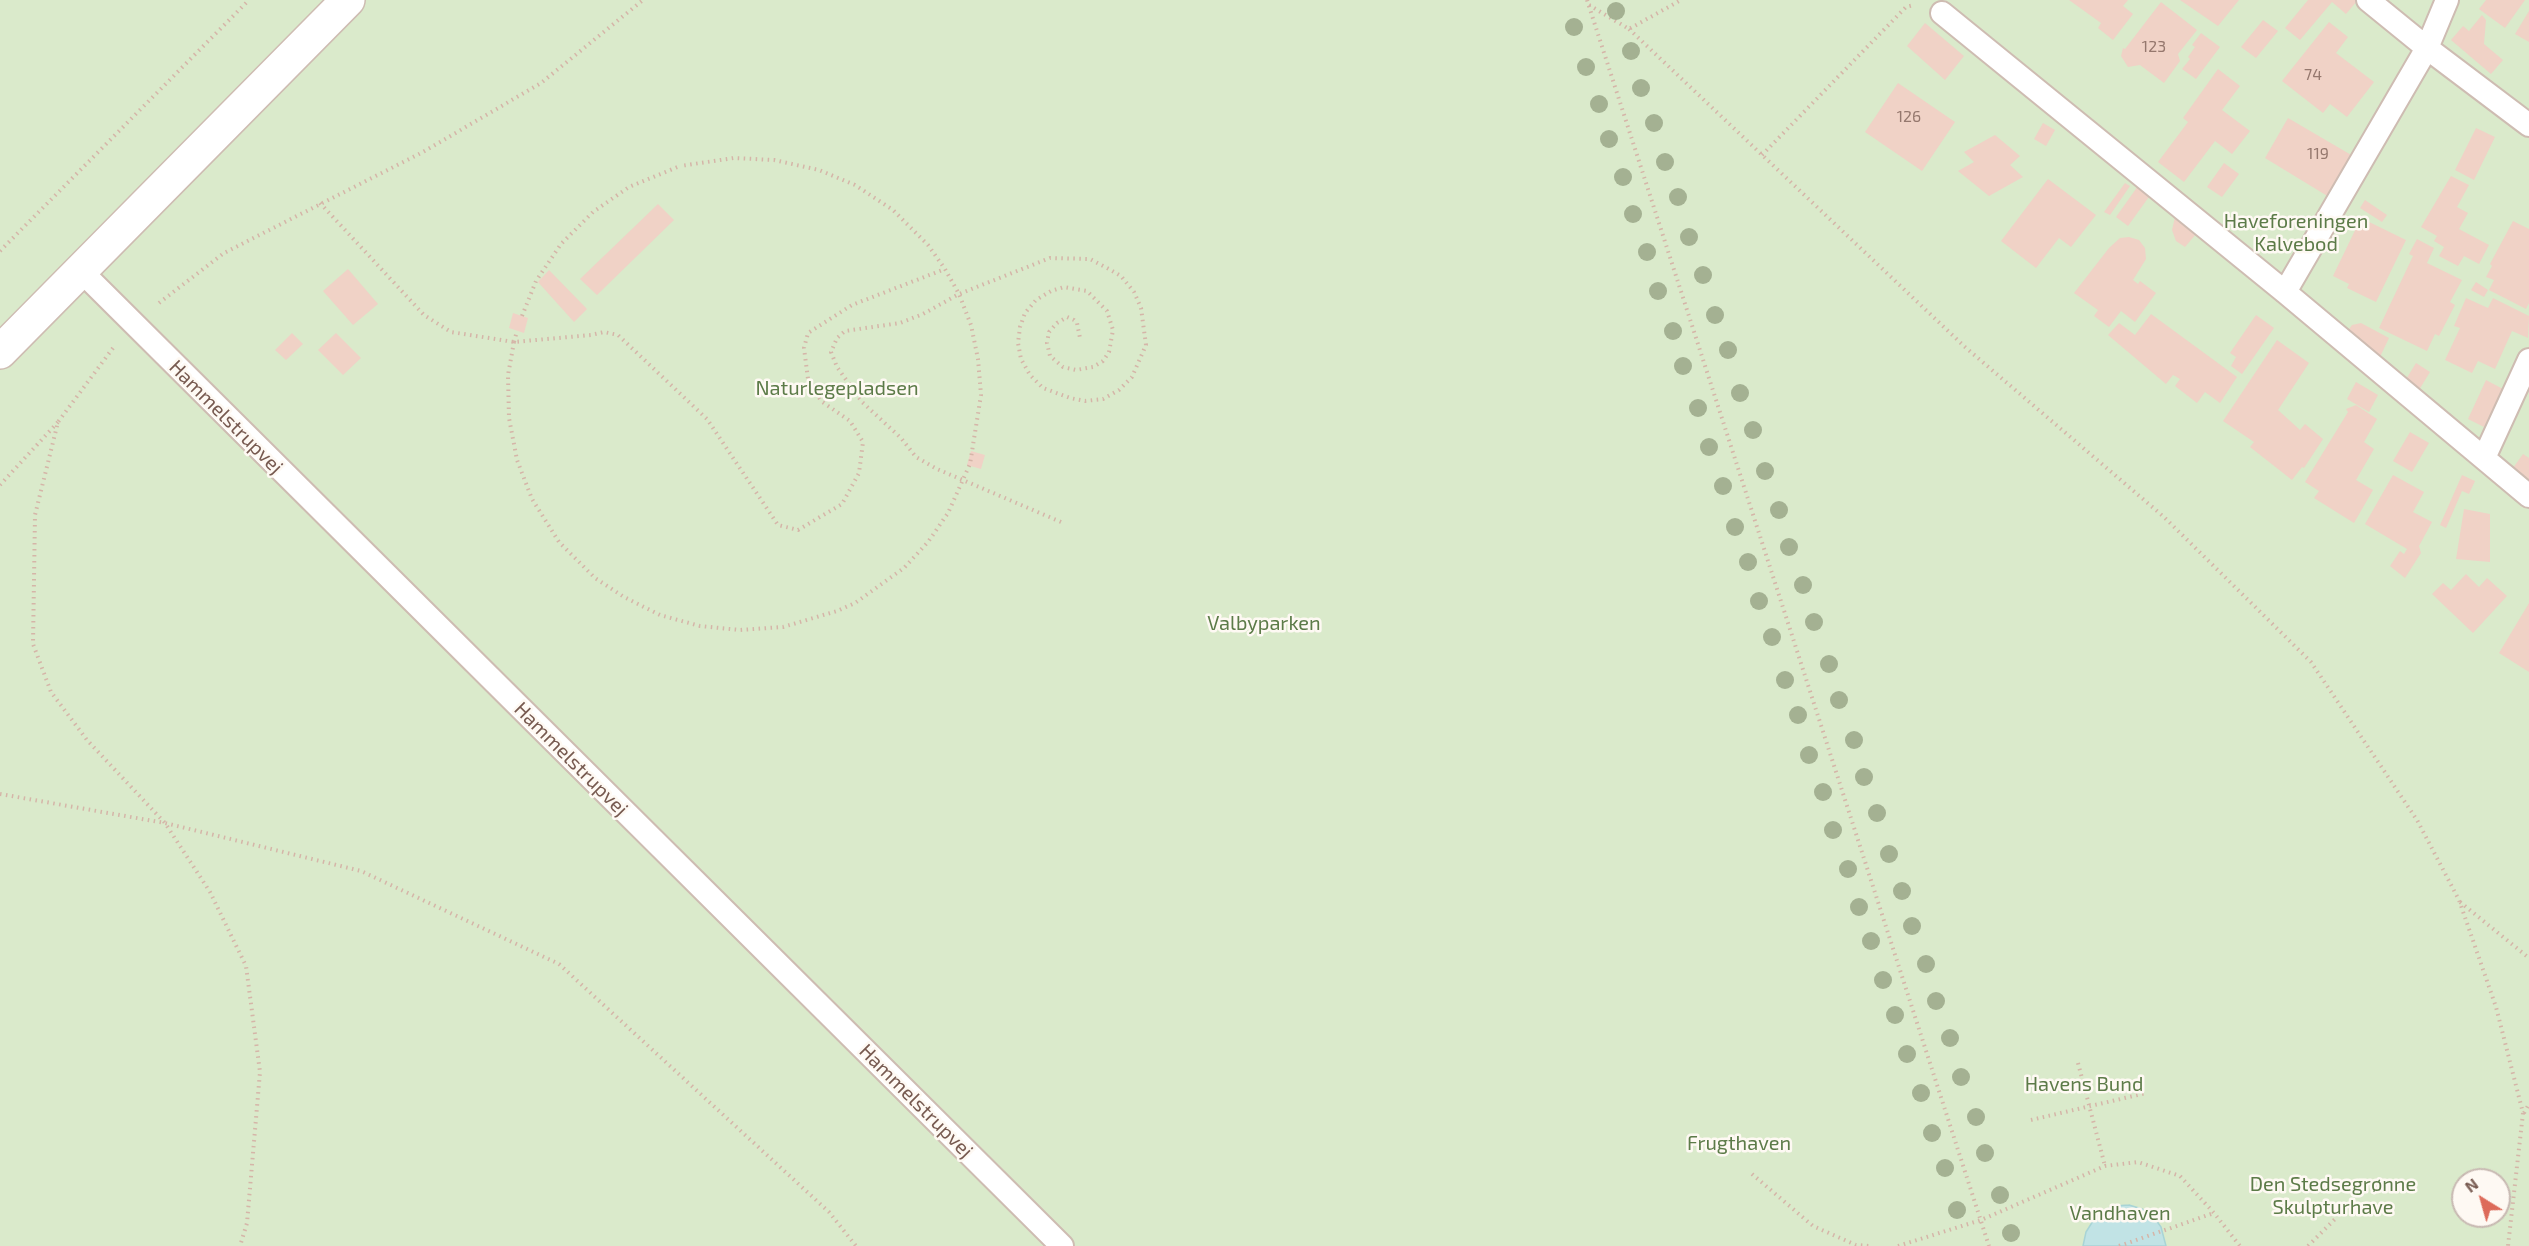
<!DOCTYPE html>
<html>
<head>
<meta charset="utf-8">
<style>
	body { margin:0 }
	#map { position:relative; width:2529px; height:1246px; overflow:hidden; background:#fcf4ec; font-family:"Exo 2",sans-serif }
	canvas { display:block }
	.north { position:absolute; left:2451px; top:1168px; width:60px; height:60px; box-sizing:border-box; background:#fef9f3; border:2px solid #c8b9b2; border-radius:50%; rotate:323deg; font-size:16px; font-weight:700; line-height:24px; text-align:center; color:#775a50 }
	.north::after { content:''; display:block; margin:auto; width:21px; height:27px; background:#dd6b5a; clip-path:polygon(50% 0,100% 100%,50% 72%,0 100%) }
</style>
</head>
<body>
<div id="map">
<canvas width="2529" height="1246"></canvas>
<div class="north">N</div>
</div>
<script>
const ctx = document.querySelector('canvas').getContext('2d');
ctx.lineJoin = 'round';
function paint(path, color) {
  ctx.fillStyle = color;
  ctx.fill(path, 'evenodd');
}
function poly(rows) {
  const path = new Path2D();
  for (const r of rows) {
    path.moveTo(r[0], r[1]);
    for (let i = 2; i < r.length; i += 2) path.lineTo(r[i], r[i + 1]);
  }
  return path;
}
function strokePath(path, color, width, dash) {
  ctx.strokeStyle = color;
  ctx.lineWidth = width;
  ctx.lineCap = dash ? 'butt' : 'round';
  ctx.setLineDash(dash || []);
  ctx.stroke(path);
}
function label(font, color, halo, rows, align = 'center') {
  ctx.font = font + ' "Exo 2",sans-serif';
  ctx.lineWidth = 5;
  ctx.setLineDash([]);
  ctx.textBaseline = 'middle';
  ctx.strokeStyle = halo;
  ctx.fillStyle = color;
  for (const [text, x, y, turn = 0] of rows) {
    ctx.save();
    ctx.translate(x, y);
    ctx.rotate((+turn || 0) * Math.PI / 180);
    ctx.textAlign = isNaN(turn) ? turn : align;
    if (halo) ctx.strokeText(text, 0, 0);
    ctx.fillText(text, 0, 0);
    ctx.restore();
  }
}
const green = poly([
	[0,0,2529,0,2529,1246,0,1246],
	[2463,1180,2499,1180,2499,1216,2463,1216]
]);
const water = poly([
	[2129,1205,2142,1209,2153,1216,2161,1227,2166,1246,2083,1246,2086,1232,2093,1221,2102,1211,2115,1206,2129,1205]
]);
const building = poly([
	[2069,0,2128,0,2123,6,2133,14,2113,40,2098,28,2101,23],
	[2180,0,2239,0,2218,26],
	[2308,0,2355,0,2357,1,2346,14,2332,2,2300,40,2285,28],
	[2486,0,2525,0,2505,28,2479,9],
	[2161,2,2197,30,2178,54,2180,61,2164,83,2140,65,2128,67,2121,56,2123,48,2125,49],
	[2529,11,2529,42,2515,34],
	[2482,15,2486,20,2484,44,2503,60,2491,74,2451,40,2463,26,2469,31],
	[2263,20,2278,31,2256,58,2241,47],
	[2329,22,2348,37,2336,53,2374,82,2347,117,2330,104,2323,113,2282,81],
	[1925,23,1964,56,1945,80,1907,46],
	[2201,33,2220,47,2196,79,2182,69,2190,59,2188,57,2195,47,2192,45],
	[2218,69,2240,86,2222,110,2250,131,2232,154,2215,141,2184,182,2158,162,2188,122,2183,118],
	[1898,83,1955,122,1922,171,1865,132],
	[2288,118,2353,156,2329,197,2265,158],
	[2043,123,2055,130,2046,146,2034,139],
	[2476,128,2495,137,2474,180,2455,170],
	[1995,135,2020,156,2010,165,2023,177,1989,196,1958,171,1974,162,1964,152],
	[2224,163,2239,174,2222,197,2207,187],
	[2451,176,2469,185,2457,207,2468,213,2459,229,2489,245,2479,264,2464,256,2458,266,2439,256,2444,247,2434,241,2437,236,2421,227],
	[2048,179,2096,215,2071,247,2059,238,2036,268,2001,241],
	[2125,183,2130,186,2110,215,2104,212],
	[2138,186,2151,194,2128,226,2116,217],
	[2365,200,2387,215,2382,222,2360,208],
	[658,204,674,220,597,295,580,279],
	[2175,217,2196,234,2185,247,2176,241,2172,230],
	[2361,218,2406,240,2376,302,2347,288,2349,284,2333,276],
	[2513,221,2529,229,2529,303,2526,309,2489,290,2494,280,2486,277,2492,266,2490,264],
	[2129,237,2139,240,2145,248,2146,259,2133,280,2138,284,2140,281,2156,293,2135,322,2121,311,2109,327,2094,316,2098,310,2074,293,2109,248,2120,238],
	[2417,239,2434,248,2427,263,2462,280,2450,302,2455,305,2439,336,2435,334,2427,351,2379,328,2413,256,2409,254],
	[348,269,378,304,353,325,323,291],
	[549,270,587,309,574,322,538,282],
	[2476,282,2488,290,2484,297,2471,290],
	[2466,298,2488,308,2493,298,2529,316,2528,338,2512,331,2495,369,2478,361,2472,373,2445,360,2460,328,2454,326],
	[513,313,528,318,524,333,509,328],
	[2151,314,2237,377,2220,403,2205,392,2197,403,2175,386,2180,379,2173,375,2166,384,2108,335,2119,323,2135,335],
	[2256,315,2274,328,2242,374,2231,366,2236,357,2230,353],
	[2361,323,2389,338,2379,359,2345,335,2352,325],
	[292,333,303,344,286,360,275,350],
	[336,333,361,358,343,375,318,350],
	[2277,340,2309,363,2278,410,2300,430,2305,424,2323,439,2304,468,2302,467,2292,480,2250,447,2254,442,2223,421],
	[2416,363,2430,372,2419,390,2405,381],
	[2486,380,2503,389,2484,427,2468,419],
	[2356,382,2378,395,2369,412,2347,399],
	[2356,405,2377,419,2364,442,2374,449,2356,480,2373,490,2354,523,2314,498,2319,491,2305,482,2348,412,2346,409],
	[2410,432,2429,443,2412,472,2393,461],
	[971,451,985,455,981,469,967,465],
	[2523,454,2529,458,2529,481,2513,468],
	[2393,475,2424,492,2413,512,2432,522,2419,546,2421,553,2405,578,2390,566,2400,551,2404,554,2407,549,2365,524],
	[2462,475,2475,481,2469,494,2462,491,2446,528,2440,525],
	[2464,509,2490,514,2490,562,2456,559],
	[2466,574,2479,587,2487,578,2507,596,2473,633,2432,594,2443,583,2451,590],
	[2529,603,2529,672,2499,653]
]);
const path = poly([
	[1587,0,1989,1246],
	[1589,5,1629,29,1681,0],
	[1629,29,1965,347,2164,517,2311,662,2417,820,2459,900,2496,1007,2523,1113,2508,1246],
	[1762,155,1906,7,1914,5],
	[320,203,424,315,451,332,514,342,591,335,604,332,618,335,707,419,778,525,798,530,842,504,859,473,863,442,850,421,821,401,808,379,804,348,808,333,852,305,945,269],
	[0,251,249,0],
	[159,303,224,253,423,152,541,83,643,0],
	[522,316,536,281,561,244,593,212,629,187,680,166],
	[514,342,517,331],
	[113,348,58,422,35,515,33,644,51,692,87,740,165,823,210,892,246,966,260,1072,247,1223,240,1246],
	[0,485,58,422],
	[1061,522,937,469,916,457,901,438,862,402,837,367,831,352,837,338,845,331,900,323,923,314,959,294,1050,258,1090,259,1109,269,1121,276,1134,292,1141,308,1146,345,1132,377,1119,390,1103,399,1085,401,1070,398,1043,388,1030,375,1021,359,1018,343,1020,327,1025,313,1036,300,1051,291,1064,287,1087,291,1107,311,1113,330,1109,352,1103,361,1093,367,1076,370,1063,367,1050,356,1047,343,1049,332,1057,323,1067,317,1074,320,1077,323,1080,338],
	[0,794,165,823,361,871,559,964,829,1212,856,1246],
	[2460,902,2529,958],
	[2078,1063,2105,1166],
	[2524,1113,2529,1104],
	[2031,1120,2146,1093],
	[1752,1174,1813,1226,1856,1245,1870,1246],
	[1898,1246,1981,1220,2105,1166,2138,1162,2180,1176,2214,1213,2240,1246],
	[2119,1246,2214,1213],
	[2308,1246,2335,1219]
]);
const service = poly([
	[2368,0,2427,48,2529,125],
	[1942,13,2285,292,2529,496],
	[81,271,1062,1246],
	[2285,292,2427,48,2447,0],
	[2484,458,2529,360]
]);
const minor = poly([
	[0,352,348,0]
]);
const pathBridge = poly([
	[514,342,508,375,509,418,517,460,532,499,559,542,595,578,624,597,660,615,700,626,740,630,783,627,837,611,855,603,904,568,928,542,948,513,970,464,981,395,978,359,971,325,959,294,945,269,928,245,893,210,855,185,819,170,774,160,734,158,680,166]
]);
const trees = [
	[1616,11],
	[1574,27],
	[1631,51],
	[1586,67],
	[1641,88],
	[1599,104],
	[1654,123],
	[1609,139],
	[1665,162],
	[1623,177],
	[1678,197],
	[1633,214],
	[1689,237],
	[1647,252],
	[1703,275],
	[1658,291],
	[1715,315],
	[1673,331],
	[1728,350],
	[1683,366],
	[1740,393],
	[1698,408],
	[1753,430],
	[1709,447],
	[1765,471],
	[1723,486],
	[1779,510],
	[1735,527],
	[1789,547],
	[1748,562],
	[1803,585],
	[1759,601],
	[1814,622],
	[1772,637],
	[1829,664],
	[1785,680],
	[1839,700],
	[1798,715],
	[1854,740],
	[1809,755],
	[1864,777],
	[1823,792],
	[1877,813],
	[1833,830],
	[1889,854],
	[1848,869],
	[1902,891],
	[1859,907],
	[1912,926],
	[1871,941],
	[1926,964],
	[1883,980],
	[1936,1001],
	[1895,1015],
	[1950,1038],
	[1907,1054],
	[1961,1077],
	[1921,1093],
	[1976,1117],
	[1932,1133],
	[1985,1153],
	[1945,1168],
	[2000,1195],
	[1957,1210],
	[2011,1233]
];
const numberNames = [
	["123",2154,47],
	["74",2313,75],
	["126",1909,117],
	["119",2318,154]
];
const parkNames = [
	["Haveforeningen",2296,221],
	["Kalvebod",2296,244],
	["Naturlegepladsen",837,388],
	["Valbyparken",1264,623],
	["Havens Bund",2084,1084],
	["Frugthaven",1739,1143],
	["Den Stedsegrønne",2333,1184],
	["Skulpturhave",2333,1207],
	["Vandhaven",2120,1213]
];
const streetNames = [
	["Hammelstrupvej",226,417,45],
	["Hammelstrupvej",571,759,45],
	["Hammelstrupvej",916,1101,45]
];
paint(green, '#daeacb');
paint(water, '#c1e3e5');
strokePath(water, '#a8d4d6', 1.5);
paint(building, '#f0d2c6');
strokePath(service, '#cebcb2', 26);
strokePath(minor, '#cebcb2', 36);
strokePath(path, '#d5b5a8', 4, [1.5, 4.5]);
strokePath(service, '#fff', 22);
strokePath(minor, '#fff', 33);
strokePath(pathBridge, '#d5b5a8', 4, [1.5, 4.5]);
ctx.fillStyle = '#a4b192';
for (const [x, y] of trees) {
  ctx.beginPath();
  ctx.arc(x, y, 9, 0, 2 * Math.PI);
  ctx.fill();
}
label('16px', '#95786e', null, numberNames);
label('20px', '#5c7b48', '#fef9f3', parkNames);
label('20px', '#775a50', '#fef9f3', streetNames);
</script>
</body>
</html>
